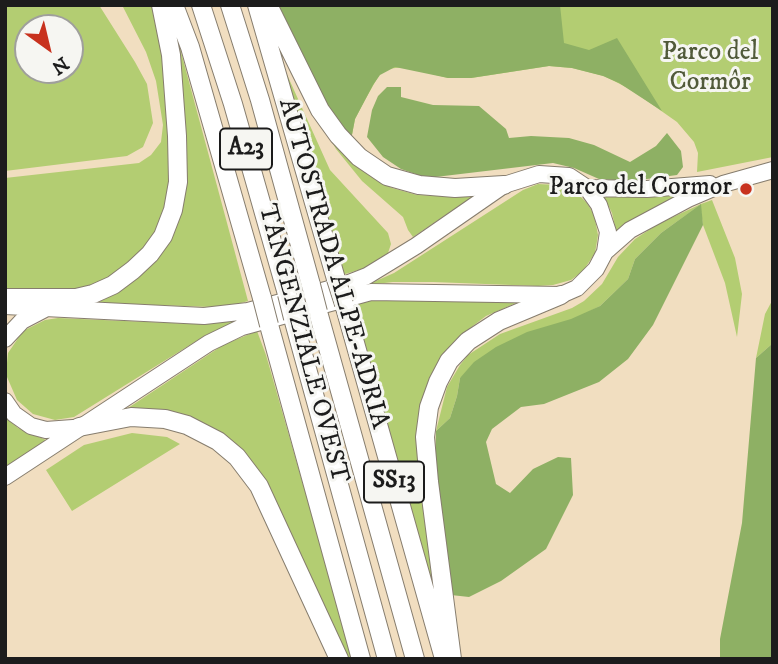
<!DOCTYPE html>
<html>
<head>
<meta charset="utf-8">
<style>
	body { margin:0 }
	#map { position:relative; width:778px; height:664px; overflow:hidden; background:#f1dec0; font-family:"IM FELL DW Pica",serif }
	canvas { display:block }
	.frame { position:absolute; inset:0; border:7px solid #1c1c1c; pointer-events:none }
	.north { position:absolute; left:14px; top:14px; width:70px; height:70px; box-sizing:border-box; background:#f6f6f2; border:2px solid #9f9f9c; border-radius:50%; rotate:146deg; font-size:19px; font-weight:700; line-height:28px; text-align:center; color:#1c1c1c }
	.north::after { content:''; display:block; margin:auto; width:24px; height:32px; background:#c8321e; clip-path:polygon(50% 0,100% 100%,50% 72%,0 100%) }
</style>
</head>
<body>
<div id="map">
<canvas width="778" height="664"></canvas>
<div class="frame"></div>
<div class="north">N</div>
</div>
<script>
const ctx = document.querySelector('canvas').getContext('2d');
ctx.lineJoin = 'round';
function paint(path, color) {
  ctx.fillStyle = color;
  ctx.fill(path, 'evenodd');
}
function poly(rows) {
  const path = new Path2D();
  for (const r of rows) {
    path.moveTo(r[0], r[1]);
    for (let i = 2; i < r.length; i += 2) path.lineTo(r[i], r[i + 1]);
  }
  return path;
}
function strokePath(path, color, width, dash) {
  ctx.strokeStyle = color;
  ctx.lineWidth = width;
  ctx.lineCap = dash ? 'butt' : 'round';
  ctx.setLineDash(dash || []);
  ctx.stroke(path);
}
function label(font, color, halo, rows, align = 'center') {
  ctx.font = font + ' "IM FELL DW Pica",serif';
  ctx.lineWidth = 6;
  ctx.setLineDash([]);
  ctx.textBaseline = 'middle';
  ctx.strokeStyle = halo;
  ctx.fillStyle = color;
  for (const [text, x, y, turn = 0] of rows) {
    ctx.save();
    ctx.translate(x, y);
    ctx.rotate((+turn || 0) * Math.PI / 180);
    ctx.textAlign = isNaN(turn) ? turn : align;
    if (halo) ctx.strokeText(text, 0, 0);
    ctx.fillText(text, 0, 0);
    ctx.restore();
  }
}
const green = poly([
	[5,5,99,5,135,62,147,84,153,123,143,147,127,156,5,171],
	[28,28,70,28,70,70,28,70],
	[122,5,155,5,164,42,171,187,159,231,147,248,106,282,68,293,5,291,5,178,139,163,151,155,161,142,163,125,156,81,146,52],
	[277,5,773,5,773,157,697,172,698,153,694,142,677,122,630,89,604,76,572,68,549,66,471,78,448,78,404,67,387,69,379,75,365,100,355,119,351,140,326,103],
	[174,26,248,301,227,307,212,307,97,303,116,293,147,269,159,255,177,222],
	[280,59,330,170,388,233,391,244,388,253,365,268,352,272,342,275],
	[326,132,339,149,356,166,379,182,392,188,417,195,446,196,485,192,456,208,413,237,408,230,403,217,362,181,336,149],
	[538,184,558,185,578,194,586,202,594,214,598,235,595,253,583,271,571,280,553,285,538,286,433,282,393,282,367,285,394,273,523,190],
	[688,190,616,231,612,213,603,195],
	[712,200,735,258,742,294,737,337,725,283,703,225,700,205,661,233,635,259,628,279,600,306,460,378,457,396,450,418,436,431,447,387,460,365,468,355,500,334,572,308,584,301,602,284,618,257,635,239,658,224,701,204],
	[397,298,516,303,486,316,465,332,452,347,425,397,438,606,350,304,370,299],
	[773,299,773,343,756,358,765,314],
	[58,318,192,324,239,320,206,335,74,417,55,420,33,414,17,400,7,377,7,363,8,353,23,331,45,320],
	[257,331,266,355,353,659,345,659,241,451,125,410,223,345],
	[5,417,18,428,46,440,5,470],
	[132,433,167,437,180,444,72,511,46,470,84,445]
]);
const forest = poly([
	[277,5,560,5,564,43,589,50,617,38,662,111,619,83,603,76,572,68,549,66,471,78,448,78,395,67,380,75,373,85,355,119,351,140,338,123,304,64],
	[387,87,401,87,401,97,433,105,479,106,506,129,509,138,531,136,569,138,594,145,630,162,656,146,667,133,681,151,683,167,677,175,632,181,599,179,574,168,553,163,427,178,401,169,383,157,367,137,372,110,378,96],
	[701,204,703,225,653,325,628,359,599,382,544,404,521,407,492,429,486,442,496,484,510,493,533,469,558,457,571,458,573,495,546,549,501,581,469,597,451,595,435,466,436,431,450,418,457,396,460,378,474,362,496,347,527,332,571,319,600,306,628,279,635,259,661,233],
	[773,343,773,659,720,659,720,639,742,523,756,358]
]);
const primary = poly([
	[587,188,647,189,710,184],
	[605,252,630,230,688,199,723,184,773,170],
	[5,306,204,316,248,311,344,285,367,276,416,246,504,185,539,174,569,176,587,188,599,205,608,232,605,252,596,269,577,288,561,295,371,292,242,327,209,343,5,477],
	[5,339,22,321,45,309],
	[5,401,14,414,31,426,46,430,73,428]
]);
const highway = poly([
	[174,5,190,47,262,298],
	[201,5,233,104,287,294],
	[230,5,260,100,311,285],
	[257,5,336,279],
	[268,5,320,110,338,135,359,157,387,176,419,185,455,188,504,185],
	[5,298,76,298,93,294,113,285,133,270,150,254,163,236,173,210,178,182,177,136,171,55,161,5],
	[344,304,443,655],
	[318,312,415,659],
	[293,318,387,659],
	[269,325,361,659],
	[79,427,131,417,165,419,187,425,218,441,237,457,259,486,339,659],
	[452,659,429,482,425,437,429,407,438,382,449,361,468,341,499,321,561,295]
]);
const highwayBridge = poly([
	[336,279,344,304],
	[311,285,318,312],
	[287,294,293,318],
	[262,298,269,325]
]);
const markers = [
	[746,189,7,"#c8321e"]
];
const shields = [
	[246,149,52],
	[394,482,60]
];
const shieldNames = [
	["A23",246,149],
	["SS13",394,482]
];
const parkNames = [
	["Parco del",710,54],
	["Cormôr",710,84]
];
const poiNames = [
	["Parco del Cormor",732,189]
];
const streetNames = [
	["AUTOSTRADA ALPE-ADRIA",332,264,74],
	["TANGENZIALE OVEST",302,344,75]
];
paint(green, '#b3cd72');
paint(forest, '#8eb064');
strokePath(primary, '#867d6e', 18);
strokePath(highway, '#867d6e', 20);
strokePath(primary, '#fff', 16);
strokePath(highway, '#fff', 18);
strokePath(highwayBridge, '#867d6e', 20, []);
strokePath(highwayBridge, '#fff', 18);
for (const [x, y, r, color] of markers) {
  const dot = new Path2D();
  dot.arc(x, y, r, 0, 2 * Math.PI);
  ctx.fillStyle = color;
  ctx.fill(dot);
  strokePath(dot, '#f6f6f2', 2.5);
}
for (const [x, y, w] of shields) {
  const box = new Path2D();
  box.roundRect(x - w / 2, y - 20.5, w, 41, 5);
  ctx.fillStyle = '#f6f6f2';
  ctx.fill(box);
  strokePath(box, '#1c1c1c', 2);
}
label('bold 24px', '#1c1c1c', null, shieldNames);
label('26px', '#515a3a', '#f6f6f2', parkNames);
label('26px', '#1c1c1c', '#f6f6f2', poiNames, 'right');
label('26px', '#1c1c1c', '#f6f6f2', streetNames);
</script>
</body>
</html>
